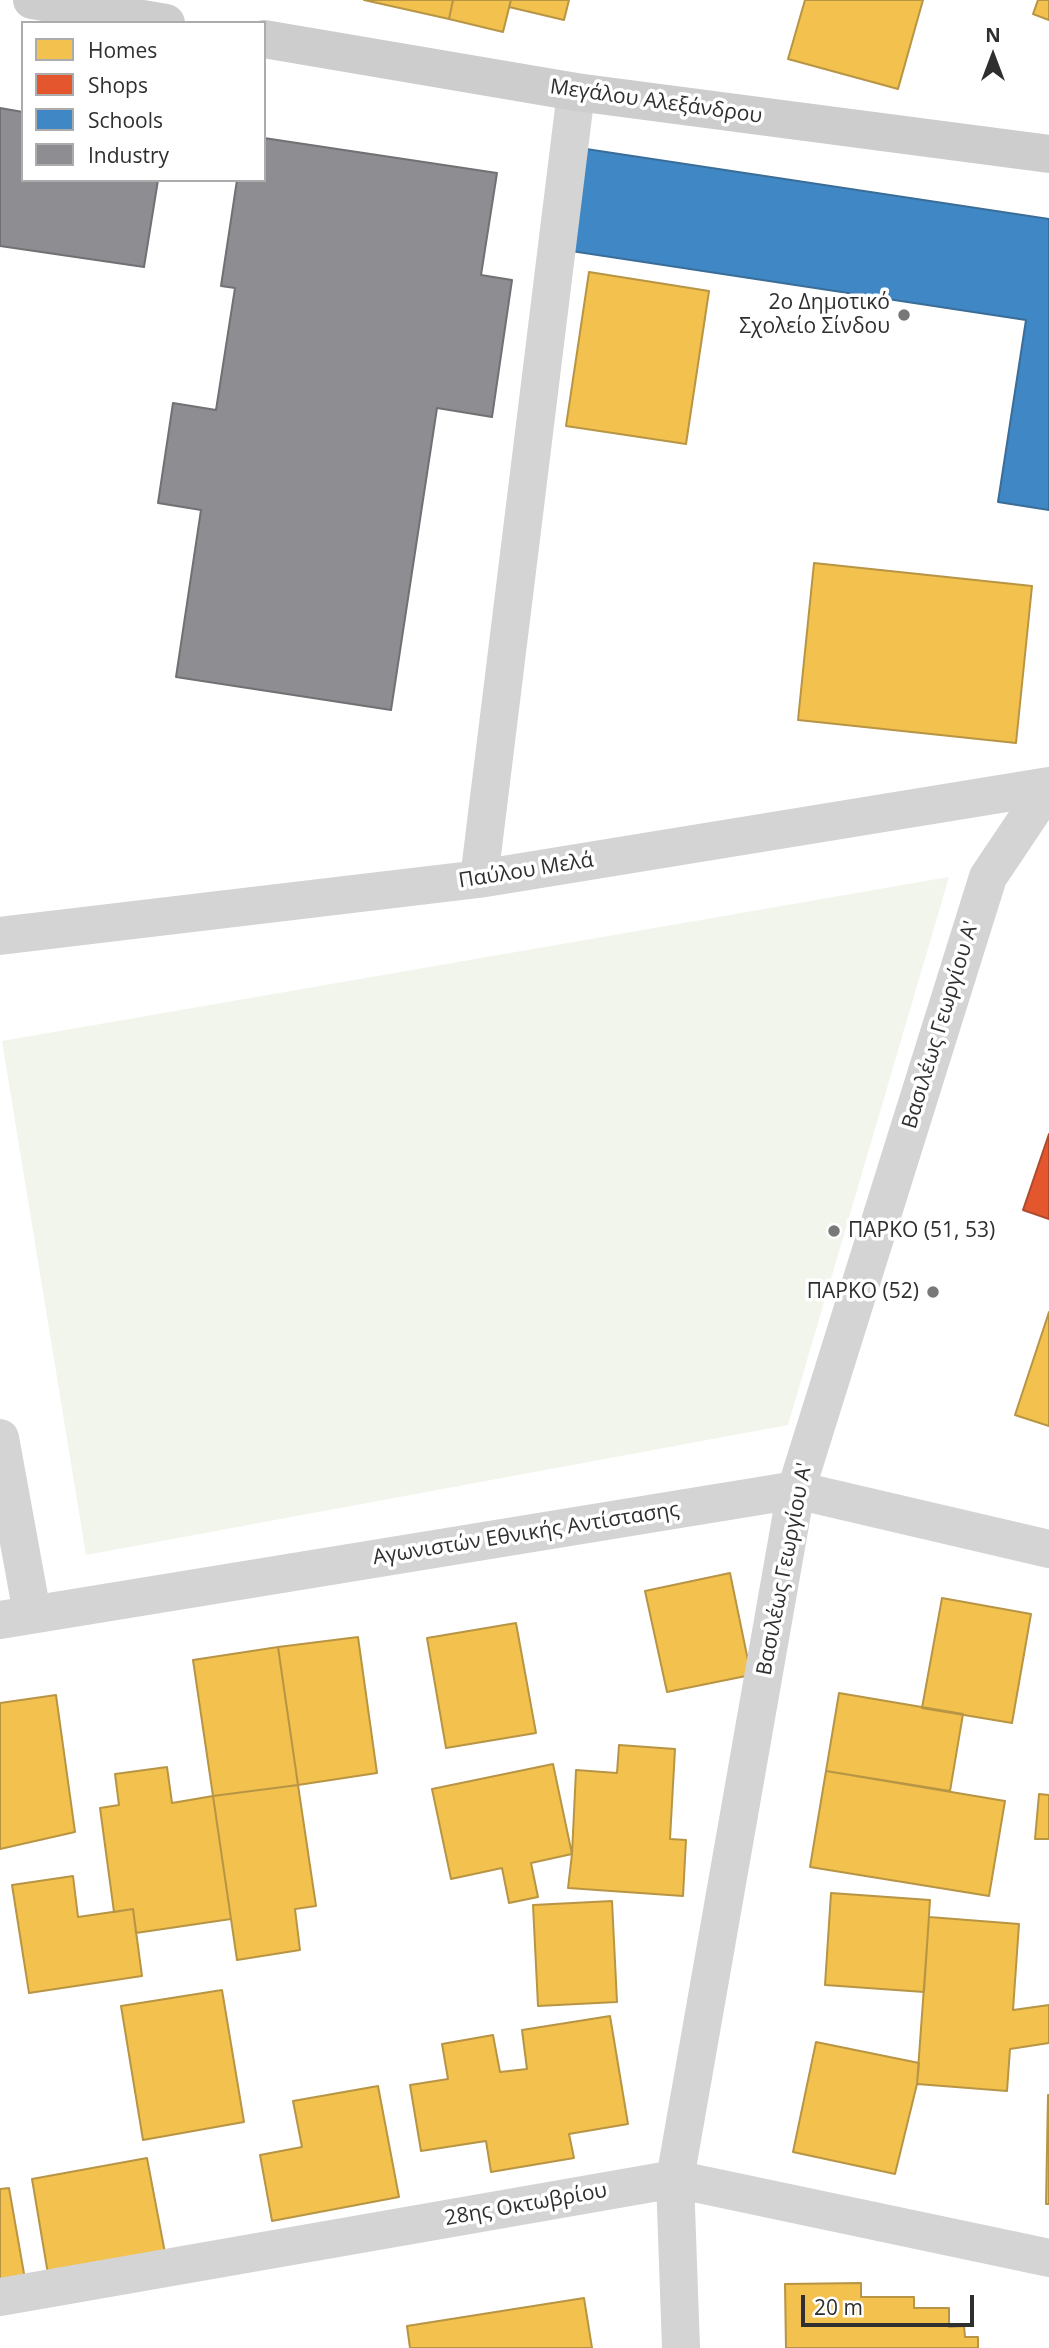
<!DOCTYPE html>
<html>
<head>
<meta charset="utf-8">
<style>
	body { margin:0 }
	#map { position:relative; width:1049px; height:2348px; overflow:hidden; background:#fff; font-family:"Open Sans",sans-serif }
	canvas { display:block }
	.legend { position:absolute; left:21px; top:21px; width:245px; height:161px; box-sizing:border-box; background:#fff; border:2px solid #acacac; margin:0; padding:9px 12px; list-style:none; font-size:21px; color:#2f2f2f }
	.legend li { display:flex; align-items:center; gap:14px; height:35px }
	.legend b { width:35px; border:2px solid #acacac }
	.north { position:absolute; left:958px; top:21px; width:70px; height:70px; -webkit-text-stroke:5px #fff; paint-order:stroke; rotate:0deg; font-size:19px; font-weight:700; line-height:28px; text-align:center; color:#2f2f2f }
	.north::after { content:''; display:block; margin:auto; width:24px; height:32px; background:#2f2f2f; clip-path:polygon(50% 0,100% 100%,50% 72%,0 100%) }
	.scale { position:absolute; left:801px; top:2295px; width:173px; height:32px; box-sizing:border-box; border:4px solid #2f2f2f; border-top:0; padding-left:9px; font-size:21px; line-height:24px; white-space:nowrap; color:#2f2f2f; -webkit-text-stroke:5px #fff; paint-order:stroke }
</style>
</head>
<body>
<div id="map">
<canvas width="1049" height="2348"></canvas>
<ul class="legend">
<li><b style="height:19px;background:#f2c14e"></b>Homes</li>
<li><b style="height:19px;background:#e4572e"></b>Shops</li>
<li><b style="height:19px;background:#3f88c5"></b>Schools</li>
<li><b style="height:19px;background:#8d8d92"></b>Industry</li>
</ul>
<div class="north">N</div>
<div class="scale">20 m</div>
</div>
<script>
const ctx = document.querySelector('canvas').getContext('2d');
ctx.lineJoin = 'round';
function paint(path, color) {
  ctx.fillStyle = color;
  ctx.fill(path, 'evenodd');
}
function poly(rows) {
  const path = new Path2D();
  for (const r of rows) {
    path.moveTo(r[0], r[1]);
    for (let i = 2; i < r.length; i += 2) path.lineTo(r[i], r[i + 1]);
  }
  return path;
}
function strokePath(path, color, width, dash) {
  ctx.strokeStyle = color;
  ctx.lineWidth = width;
  ctx.lineCap = dash ? 'butt' : 'round';
  ctx.setLineDash(dash || []);
  ctx.stroke(path);
}
function label(font, color, halo, rows, align = 'center') {
  ctx.font = font + ' "Open Sans",sans-serif';
  ctx.lineWidth = 7;
  ctx.setLineDash([]);
  ctx.textBaseline = 'middle';
  ctx.strokeStyle = halo;
  ctx.fillStyle = color;
  for (const [text, x, y, turn = 0] of rows) {
    ctx.save();
    ctx.translate(x, y);
    ctx.rotate((+turn || 0) * Math.PI / 180);
    ctx.textAlign = isNaN(turn) ? turn : align;
    if (halo) ctx.strokeText(text, 0, 0);
    ctx.fillText(text, 0, 0);
    ctx.restore();
  }
}
const green = poly([
	[949,877,788,1425,86,1555,2,1041]
]);
const homes = poly([
	[364,0,453,0,449,19,364,0],
	[453,0,511,0,503,32,449,19,453,0],
	[511,0,569,0,564,20,509,7,511,0],
	[805,0,923,0,898,89,788,59,805,0],
	[1038,0,1049,0,1049,20,1033,14,1038,0],
	[589,272,709,291,686,444,566,426,589,272],
	[814,563,1032,586,1016,743,798,720,814,563],
	[1049,1312,1049,1426,1015,1415,1049,1312],
	[730,1573,751,1675,667,1692,645,1591,730,1573],
	[942,1598,1031,1614,1012,1723,922,1708,942,1598],
	[516,1623,536,1733,446,1748,427,1638,516,1623],
	[358,1637,377,1773,298,1785,278,1647,358,1637],
	[278,1647,298,1785,213,1796,193,1660,278,1647],
	[839,1693,963,1714,950,1791,826,1771,839,1693],
	[56,1695,75,1832,0,1849,0,1703,56,1695],
	[619,1745,675,1749,670,1839,686,1840,683,1896,568,1888,572,1854,576,1770,617,1773,619,1745],
	[553,1764,572,1854,531,1863,538,1897,509,1903,502,1868,451,1879,432,1789,553,1764],
	[167,1767,172,1803,213,1796,231,1919,136,1933,133,1909,114,1912,100,1808,119,1805,115,1774,167,1767],
	[826,1771,1005,1801,989,1896,810,1867,826,1771],
	[298,1785,316,1906,295,1909,300,1950,237,1960,213,1796,298,1785],
	[1039,1794,1049,1795,1049,1839,1035,1839,1039,1794],
	[73,1876,78,1917,133,1909,142,1976,29,1993,12,1885,73,1876],
	[831,1893,930,1900,924,1992,825,1985,831,1893],
	[612,1901,617,2002,538,2006,533,1905,612,1901],
	[929,1917,1019,1924,1013,2010,1049,2005,1049,2043,1010,2049,1007,2091,917,2084,929,1917],
	[222,1990,244,2122,143,2140,121,2006,222,1990],
	[610,2016,628,2124,569,2134,574,2158,491,2172,486,2141,421,2151,410,2085,448,2079,442,2044,493,2035,500,2072,527,2069,522,2030,610,2016],
	[816,2042,919,2063,917,2084,895,2174,793,2152,816,2042],
	[378,2086,399,2197,272,2221,260,2155,302,2147,293,2101,378,2086],
	[1048,2095,1049,2095,1049,2204,1046,2204,1048,2095],
	[147,2158,165,2253,48,2274,32,2179,147,2158],
	[9,2188,26,2285,0,2290,0,2189,9,2188],
	[861,2283,861,2297,914,2297,914,2308,949,2308,949,2327,964,2326,965,2337,978,2337,978,2348,786,2348,785,2284,861,2283],
	[584,2298,592,2348,410,2348,407,2326,584,2298]
]);
const shops = poly([
	[1049,1134,1049,1219,1023,1210,1049,1134]
]);
const schools = poly([
	[573,147,1049,219,1049,510,998,502,1026,320,558,249,573,147]
]);
const industry = poly([
	[0,108,23,112,23,180,158,180,144,267,0,246,0,108],
	[264,138,497,173,481,275,512,280,492,417,437,408,391,710,176,677,201,510,158,503,173,403,216,410,235,288,221,286,237,180,264,180,264,138]
]);
const street = poly([
	[479,879,576,92],
	[0,936,479,879,1049,786],
	[0,1438,32,1613],
	[0,1620,796,1490,1049,1549],
	[0,2297,675,2179,1049,2258],
	[681,2348,675,2179,796,1490,988,877,1049,786]
]);
const secondary = poly([
	[32,0,166,23],
	[264,39,576,92,1049,154]
]);
const markers = [
	[904,315,7,"#787878"],
	[834,1231,7,"#787878"],
	[933,1292,7,"#787878"]
];
const streetNames = [
	["Μεγάλου Αλεξάνδρου",656,102,8],
	["Παύλου Μελά",526,871,-9],
	["Βασιλέως Γεωργίου Α'",941,1025,-73],
	["Αγωνιστών Εθνικής Αντίστασης",526,1534,-9],
	["Βασιλέως Γεωργίου Α'",785,1569,-79],
	["28ης Οκτωβρίου",526,2205,-10]
];
const poiNames = [
	["2o Δημοτικό",890,303],
	["Σχολείο Σίνδου",890,327],
	["ΠΑΡΚΟ (51, 53)",848,1231,"left"],
	["ΠΑΡΚΟ (52)",919,1292]
];
paint(green, '#f1f5eb');
paint(homes, '#f2c14e');
strokePath(homes, '#b89545', 2);
paint(shops, '#e4572e');
strokePath(shops, '#ae4b2e', 2);
paint(schools, '#3f88c5');
strokePath(schools, '#3a6d98', 2);
paint(industry, '#8d8d92');
strokePath(industry, '#717174', 2);
strokePath(street, '#d4d4d4', 38);
strokePath(secondary, '#cdcdcd', 38);
for (const [x, y, r, color] of markers) {
  const dot = new Path2D();
  dot.arc(x, y, r, 0, 2 * Math.PI);
  ctx.fillStyle = color;
  ctx.fill(dot);
  strokePath(dot, '#fff', 2.5);
}
label('21px', '#2f2f2f', '#fff', streetNames);
label('21px', '#2f2f2f', '#fff', poiNames, 'right');
</script>
</body>
</html>
